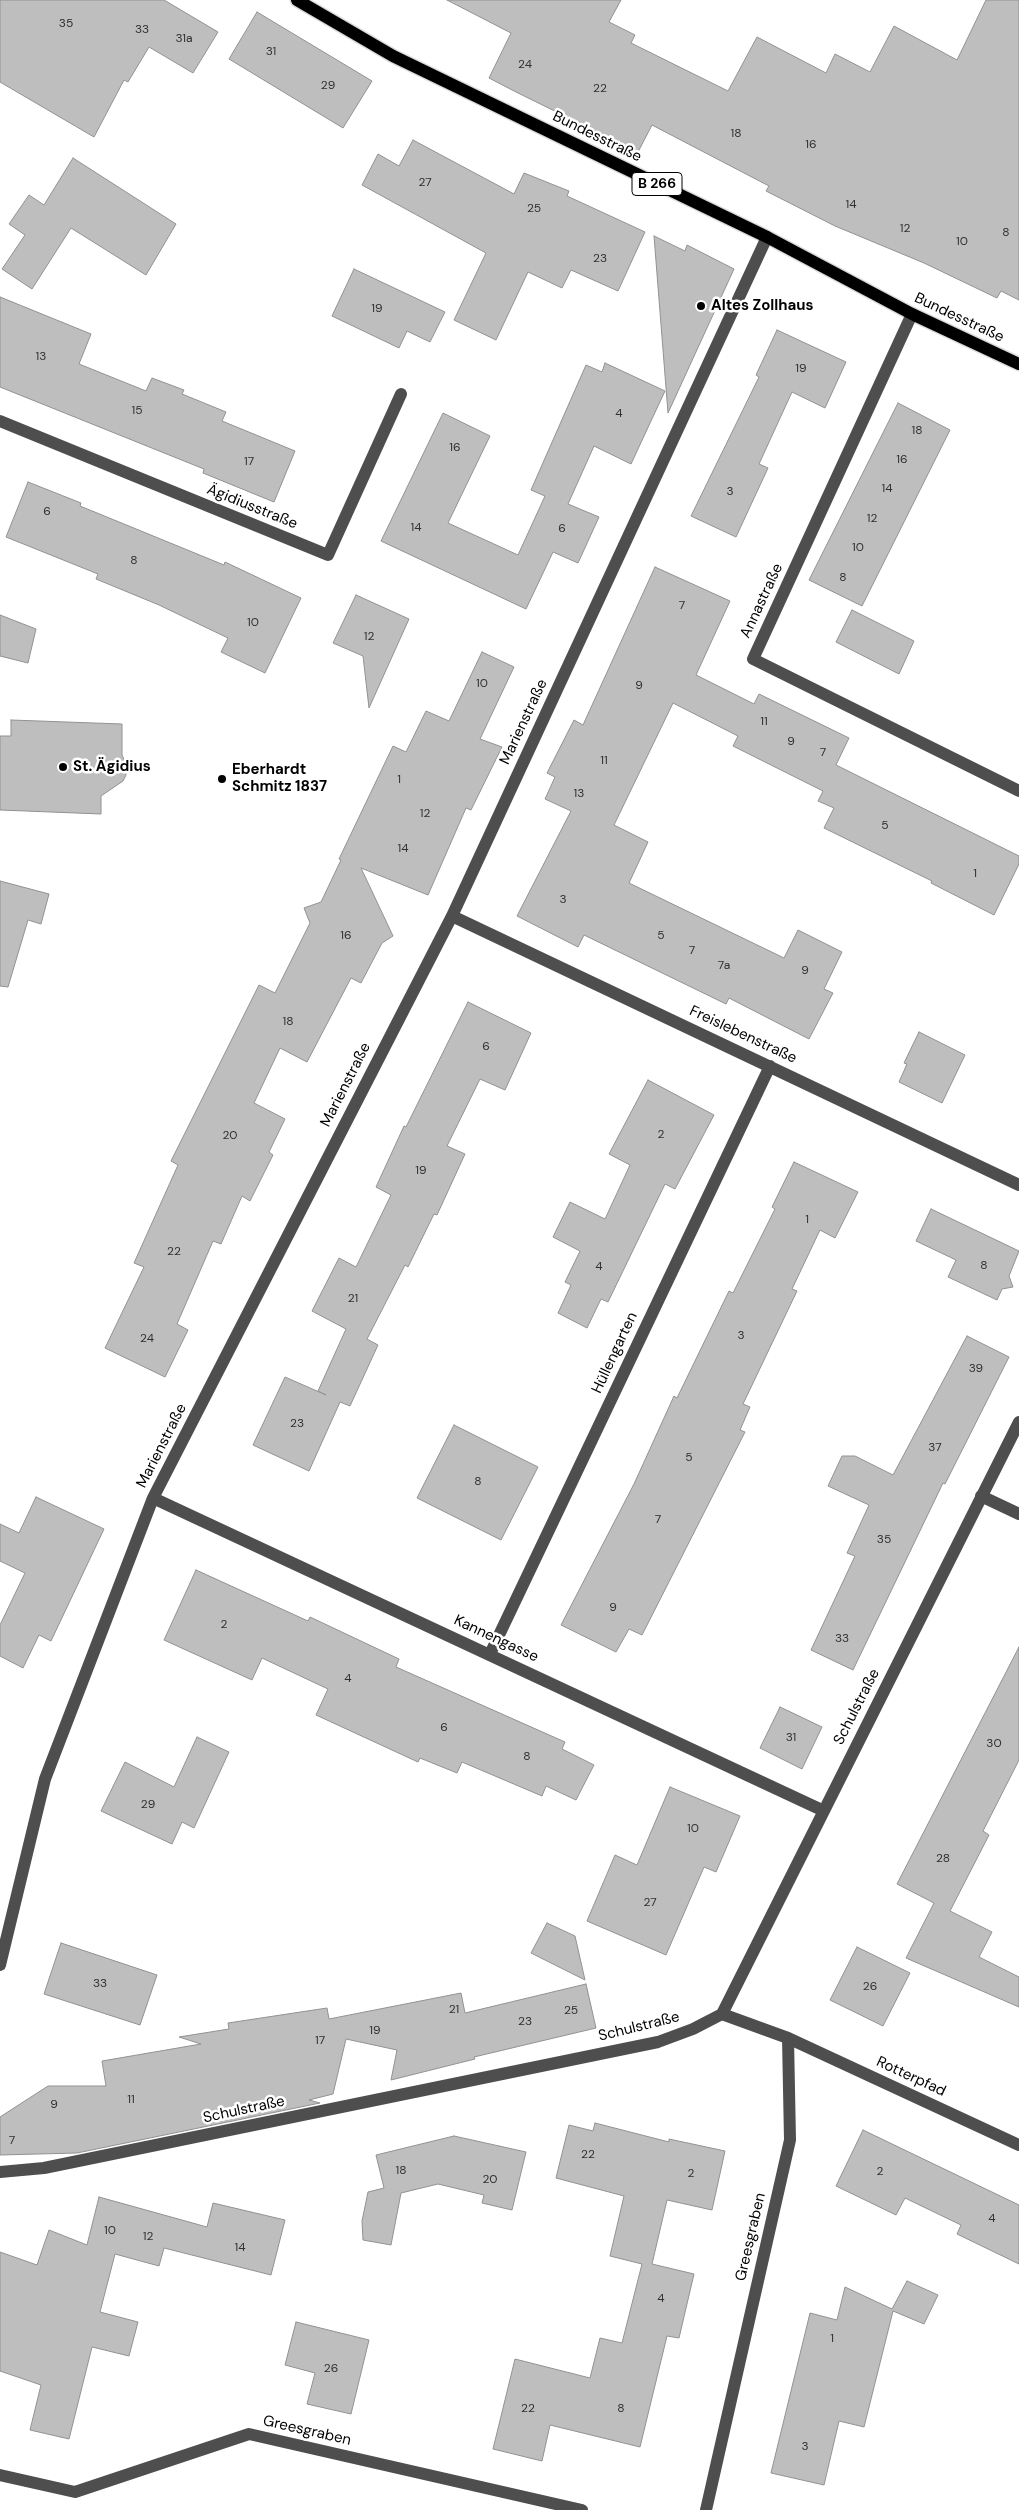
<!DOCTYPE html>
<html>
<head>
<meta charset="utf-8">
<style>
	body { margin:0 }
	canvas { display:block; background:#fff }
</style>
</head>
<body>
<canvas width="1019" height="2510"></canvas>
<script>
const ctx = document.querySelector('canvas').getContext('2d');
ctx.lineJoin = 'round';
function paint(path, color) {
  ctx.fillStyle = color;
  ctx.fill(path, 'evenodd');
}
function poly(rows) {
  const path = new Path2D();
  for (const r of rows) {
    path.moveTo(r[0], r[1]);
    for (let i = 2; i < r.length; i += 2) path.lineTo(r[i], r[i + 1]);
  }
  return path;
}
function strokePath(path, color, width, dash) {
  ctx.strokeStyle = color;
  ctx.lineWidth = width;
  ctx.lineCap = dash ? 'butt' : 'round';
  ctx.setLineDash(dash || []);
  ctx.stroke(path);
}
function label(font, color, halo, rows, align = 'center') {
  ctx.font = font + ' "DM Sans",sans-serif';
  ctx.lineWidth = 5;
  ctx.setLineDash([]);
  ctx.textBaseline = 'middle';
  ctx.strokeStyle = halo;
  ctx.fillStyle = color;
  for (const [text, x, y, turn = 0] of rows) {
    ctx.save();
    ctx.translate(x, y);
    ctx.rotate((+turn || 0) * Math.PI / 180);
    ctx.textAlign = isNaN(turn) ? turn : align;
    if (halo) ctx.strokeText(text, 0, 0);
    ctx.fillText(text, 0, 0);
    ctx.restore();
  }
}
const building = poly([
	[0,0,164,0,218,32,193,73,149,47,128,82,124,80,94,137,0,82,0,0],
	[447,0,621,0,609,22,635,35,631,43,728,91,757,37,826,73,835,54,870,72,894,26,957,60,986,0,1019,0,1019,300,1001,291,997,298,924,263,835,226,766,191,769,186,652,125,638,152,516,92,489,78,511,33,447,0],
	[257,12,372,81,343,128,229,59,257,12],
	[413,140,514,194,524,173,569,191,567,196,645,232,618,291,571,270,562,288,528,272,496,340,454,320,486,253,362,185,378,154,399,166,413,140],
	[73,158,176,224,146,275,71,228,32,289,2,269,25,235,9,224,29,195,44,205,73,158],
	[654,236,685,251,687,245,734,269,668,413,654,236],
	[354,269,445,312,430,342,407,331,399,348,332,316,354,269],
	[0,297,91,334,79,364,146,391,152,378,184,390,182,394,226,412,222,421,295,451,274,502,203,473,204,469,0,387,0,297],
	[777,330,846,362,825,408,792,392,759,464,768,468,736,537,691,516,759,377,756,375,777,330],
	[605,363,665,391,631,464,594,446,568,504,599,517,578,563,553,552,526,609,381,541,443,413,490,436,448,523,518,555,545,496,531,490,586,365,602,372,605,363],
	[898,403,950,430,862,606,809,580,898,403],
	[28,482,81,503,80,506,224,565,225,562,301,598,265,673,221,652,228,638,159,605,96,579,98,574,6,537,28,482],
	[655,567,730,601,696,675,754,704,759,694,849,738,836,765,1019,856,1019,864,994,915,931,883,932,881,824,828,834,808,818,801,823,791,733,746,738,736,673,703,614,825,648,842,629,883,784,958,798,930,842,952,824,989,833,993,809,1039,729,998,726,1004,584,935,578,947,517,916,571,811,545,799,555,777,547,773,574,720,583,725,655,567],
	[356,595,409,619,369,708,363,656,333,643,356,595],
	[852,610,914,641,899,674,836,642,852,610],
	[0,615,36,629,28,663,0,656,0,615],
	[482,652,514,667,480,739,502,747,471,810,466,808,428,895,361,868,393,936,382,943,361,983,351,978,307,1062,280,1048,254,1103,285,1119,269,1152,273,1155,250,1201,242,1196,221,1244,213,1241,177,1324,188,1330,165,1377,105,1348,144,1267,134,1263,178,1165,171,1161,259,985,275,993,310,923,304,908,321,902,341,860,339,859,393,746,406,752,426,711,449,721,482,652],
	[11,720,122,724,122,755,126,764,126,775,123,781,101,796,101,814,0,810,0,736,11,736,11,720],
	[0,881,49,894,41,924,28,920,8,987,0,986,0,881],
	[468,1002,531,1033,505,1090,480,1079,447,1146,465,1154,437,1215,434,1214,408,1267,405,1265,367,1339,378,1345,350,1406,340,1402,309,1471,253,1445,285,1377,326,1395,318,1391,346,1329,312,1311,339,1258,356,1267,391,1195,376,1187,404,1126,406,1127,468,1002],
	[919,1032,965,1055,942,1103,899,1082,907,1064,904,1063,919,1032],
	[648,1080,714,1115,675,1189,665,1184,608,1302,601,1299,587,1328,558,1313,571,1285,565,1282,580,1251,553,1237,570,1202,605,1219,630,1165,609,1154,648,1080],
	[794,1162,858,1192,835,1238,820,1230,792,1289,797,1291,743,1404,750,1407,740,1430,745,1432,642,1635,629,1629,616,1652,561,1625,634,1484,674,1396,677,1398,729,1291,733,1293,775,1209,772,1207,794,1162],
	[931,1209,1019,1251,1009,1276,1013,1287,1002,1289,997,1300,948,1277,956,1260,916,1241,931,1209],
	[967,1336,1009,1357,945,1484,943,1483,853,1670,811,1650,855,1556,847,1553,869,1505,828,1486,842,1456,855,1456,893,1475,967,1336],
	[454,1425,538,1467,501,1540,417,1498,454,1425],
	[36,1497,104,1529,51,1641,39,1635,23,1668,0,1656,0,1625,25,1573,0,1561,0,1524,19,1533,36,1497],
	[196,1570,308,1621,310,1617,399,1659,396,1667,565,1742,562,1749,594,1765,576,1800,546,1786,542,1796,462,1762,457,1773,420,1758,418,1762,316,1715,328,1689,262,1658,252,1680,164,1640,196,1570],
	[1019,1647,1019,1760,983,1831,989,1835,950,1911,992,1932,979,1957,1019,1977,1019,2007,906,1958,934,1903,897,1884,1019,1647],
	[780,1707,822,1727,802,1769,760,1748,780,1707],
	[197,1737,229,1752,194,1828,182,1822,172,1844,101,1811,125,1762,174,1787,197,1737],
	[670,1787,740,1816,716,1872,704,1867,666,1955,587,1921,615,1855,637,1865,670,1787],
	[547,1923,575,1936,585,1980,531,1953,547,1923],
	[61,1943,157,1975,140,2025,44,1994,61,1943],
	[857,1947,910,1973,883,2026,830,2000,857,1947],
	[586,1984,596,2028,474,2057,475,2059,391,2080,397,2050,346,2039,333,2094,309,2100,320,2103,77,2153,0,2155,0,2117,48,2086,106,2086,102,2061,201,2044,179,2037,229,2029,228,2023,327,2008,329,2019,461,1993,465,2013,586,1984],
	[595,2123,669,2142,669,2139,725,2151,712,2210,667,2200,652,2264,694,2274,679,2338,667,2336,640,2447,550,2425,542,2461,493,2449,515,2359,590,2378,600,2338,622,2343,642,2264,610,2256,624,2196,556,2178,569,2125,593,2131,595,2123],
	[863,2130,1019,2205,1019,2264,957,2234,961,2225,905,2198,896,2215,836,2186,863,2130],
	[454,2136,526,2152,512,2210,482,2203,484,2195,438,2184,401,2193,391,2245,363,2240,362,2221,368,2192,384,2188,376,2155,454,2136],
	[99,2197,207,2227,213,2203,285,2220,271,2275,164,2248,159,2266,115,2254,100,2312,138,2322,129,2356,92,2347,69,2439,30,2430,41,2385,0,2371,0,2252,37,2265,49,2230,87,2245,99,2197],
	[907,2281,938,2295,924,2324,893,2311,864,2427,839,2421,824,2485,771,2473,810,2313,837,2320,845,2287,892,2309,907,2281],
	[296,2322,369,2340,351,2414,307,2404,315,2373,285,2365,296,2322]
]);
const minor = poly([
	[912,314,753,659,1019,791],
	[0,421,328,555,401,394],
	[452,916,1019,1185],
	[981,1496,1019,1514],
	[153,1498,824,1811],
	[490,1654,770,1066],
	[0,1965,45,1779,153,1498,452,916,767,237],
	[788,2038,1019,2145],
	[0,2172,44,2168,658,2042,693,2029,722,2014,1019,1422],
	[0,2475,75,2492,249,2434,582,2510],
	[706,2510,790,2140,788,2038,722,2014]
]);
const major = poly([
	[297,0,393,56,767,237,912,314,1019,364]
]);
const markers = [
	[701,306,5,"#000"],
	[63,767,5,"#000"],
	[222,779,5,"#000"]
];
const numberNames = [
	["35",66,24],
	["33",142,30],
	["31a",184,39],
	["31",271,52],
	["24",525,65],
	["29",328,86],
	["22",600,89],
	["18",736,134],
	["16",811,145],
	["27",425,183],
	["14",851,205],
	["25",534,209],
	["12",905,229],
	["8",1006,233],
	["10",962,242],
	["23",600,259],
	["19",377,309],
	["13",41,357],
	["19",801,369],
	["15",137,411],
	["4",619,414],
	["18",917,431],
	["16",455,448],
	["16",902,460],
	["17",249,462],
	["14",887,489],
	["3",730,492],
	["6",47,512],
	["12",872,519],
	["14",416,528],
	["6",562,529],
	["10",858,548],
	["8",134,561],
	["8",843,578],
	["7",682,606],
	["10",253,623],
	["12",369,637],
	["10",482,684],
	["9",639,686],
	["11",764,722],
	["9",791,742],
	["7",823,753],
	["11",604,761],
	["1",399,780],
	["13",579,794],
	["12",425,814],
	["5",885,826],
	["14",403,849],
	["1",975,874],
	["3",563,900],
	["16",346,936],
	["5",661,936],
	["7",692,951],
	["7a",724,966],
	["9",805,971],
	["18",288,1022],
	["6",486,1047],
	["2",661,1135],
	["20",230,1136],
	["19",421,1171],
	["1",807,1220],
	["22",174,1252],
	["8",984,1266],
	["4",599,1267],
	["21",353,1299],
	["3",741,1336],
	["24",147,1339],
	["39",976,1369],
	["23",297,1424],
	["37",935,1448],
	["5",689,1458],
	["8",478,1482],
	["7",658,1520],
	["35",884,1540],
	["9",613,1608],
	["2",224,1625],
	["33",842,1639],
	["4",348,1679],
	["6",444,1728],
	["31",791,1738],
	["30",994,1744],
	["8",527,1757],
	["29",148,1805],
	["10",693,1829],
	["28",943,1859],
	["27",650,1903],
	["33",100,1984],
	["26",870,1987],
	["21",454,2010],
	["25",571,2011],
	["23",525,2022],
	["19",375,2031],
	["17",320,2041],
	["11",131,2100],
	["9",54,2105],
	["7",12,2141],
	["22",588,2155],
	["18",401,2171],
	["2",880,2172],
	["2",691,2174],
	["20",490,2180],
	["4",992,2219],
	["10",110,2231],
	["12",148,2237],
	["14",240,2248],
	["4",661,2299],
	["1",832,2339],
	["26",331,2369],
	["22",528,2409],
	["8",621,2409],
	["3",805,2447]
];
const shields = [
	[657,184,50]
];
const shieldNames = [
	["B 266",657,184]
];
const streetNames = [
	["Bundesstraße",597,137,26],
	["Bundesstraße",959,318,25],
	["Ägidiusstraße",252,507,22],
	["Annastraße",762,601,-65],
	["Marienstraße",524,722,-65],
	["Freislebenstraße",743,1035,25],
	["Marienstraße",346,1085,-63],
	["Hüllengarten",615,1353,-65],
	["Marienstraße",162,1446,-63],
	["Kannengasse",496,1639,25],
	["Schulstraße",857,1707,-63],
	["Schulstraße",639,2027,-14],
	["Rotterpfad",911,2077,25],
	["Schulstraße",244,2110,-12],
	["Greesgraben",751,2237,-77],
	["Greesgraben",307,2431,13]
];
const poiNames = [
	["Altes Zollhaus",711,306],
	["St. Ägidius",73,767],
	["Eberhardt",232,770],
	["Schmitz 1837",232,787]
];
paint(building, '#bebebe');
strokePath(building, '#929292', 1);
strokePath(major, '#dbdbdb', 15);
strokePath(minor, '#4e4e4e', 12);
strokePath(major, '#000', 12);
for (const [x, y, r, color] of markers) {
  const dot = new Path2D();
  dot.arc(x, y, r, 0, 2 * Math.PI);
  ctx.fillStyle = color;
  ctx.fill(dot);
  strokePath(dot, '#fff', 2);
}
label('12px', '#303030', null, numberNames);
for (const [x, y, w] of shields) {
  const box = new Path2D();
  box.roundRect(x - w / 2, y - 11.5, w, 23, 4);
  ctx.fillStyle = '#fff';
  ctx.fill(box);
  strokePath(box, '#000', 1);
}
label('bold 14px', '#000', null, shieldNames);
label('15px', '#000', '#fff', streetNames);
label('bold 15px', '#000', '#fff', poiNames, 'left');
</script>
</body>
</html>
